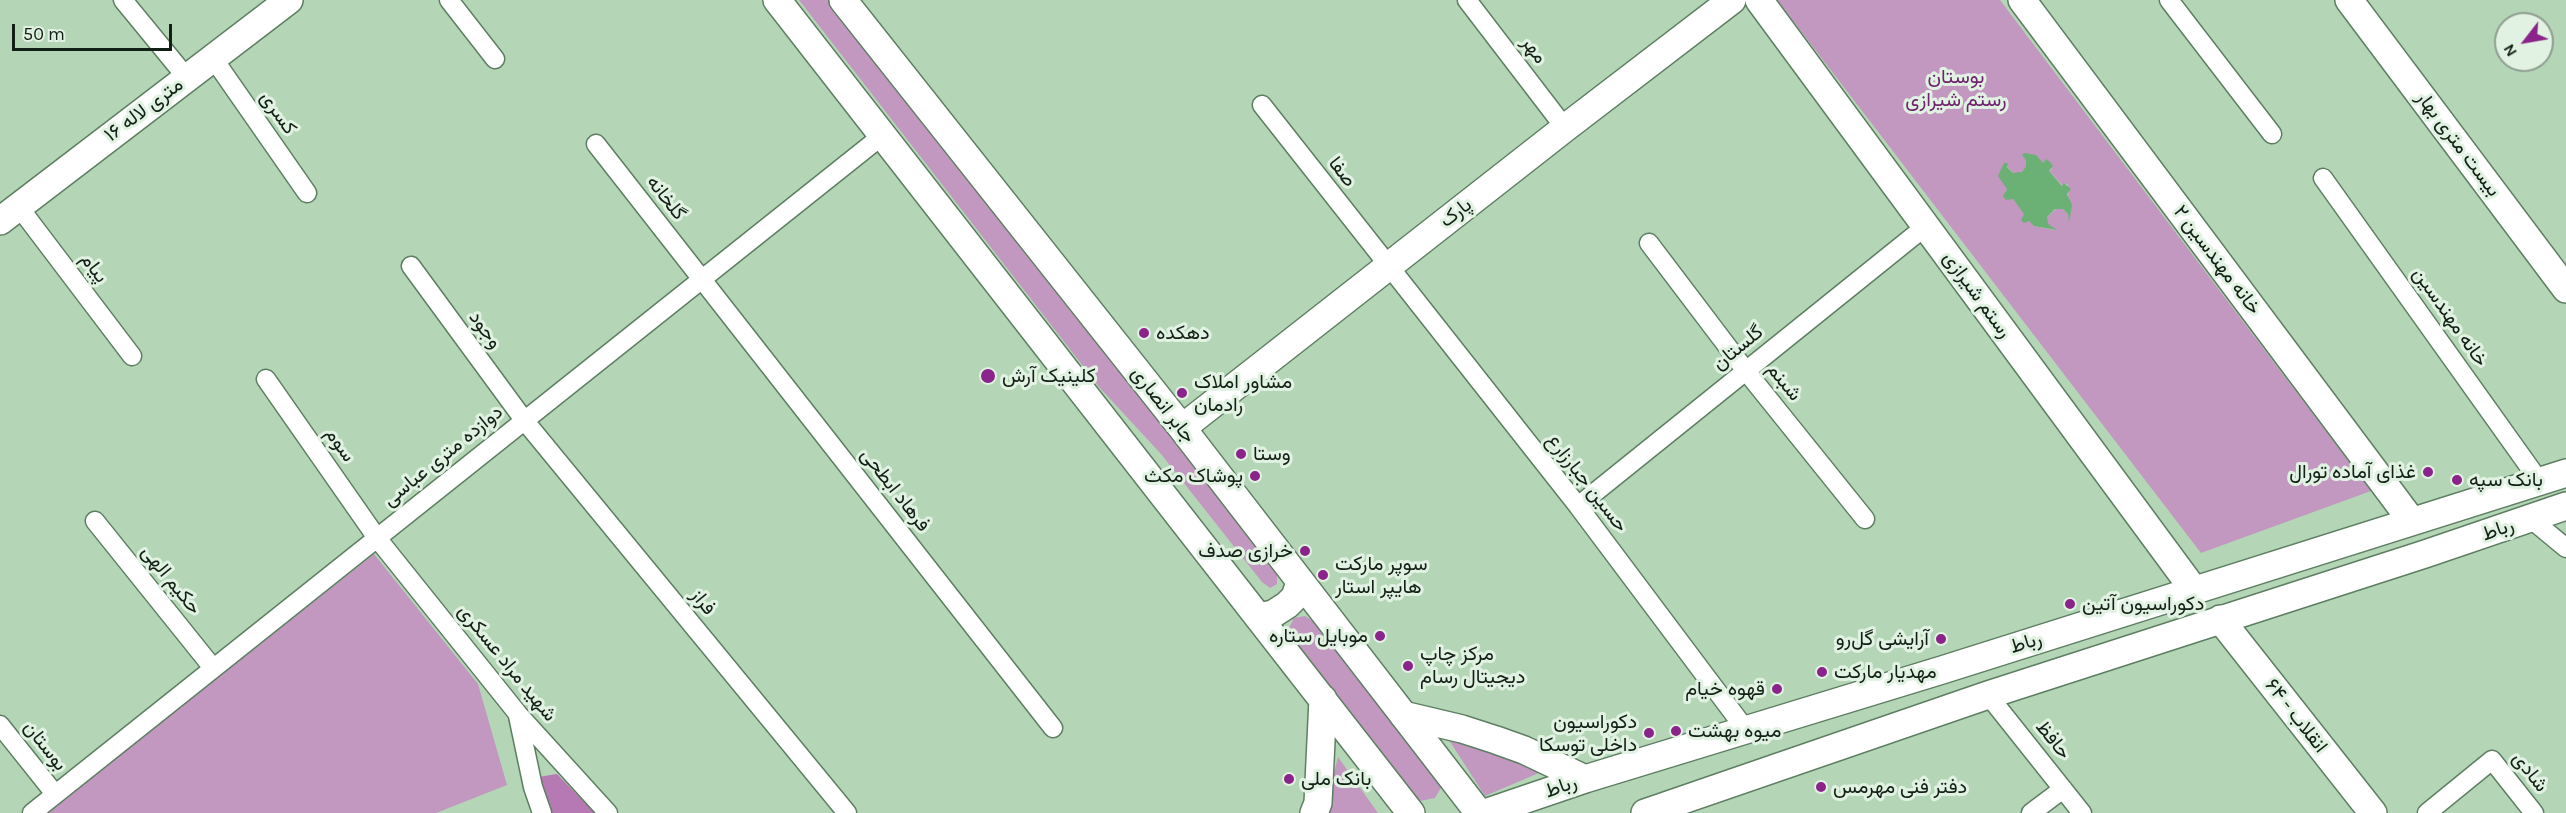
<!DOCTYPE html>
<html>
<head>
<meta charset="utf-8">
<style>
	body { margin:0 }
	#map { position:relative; width:2566px; height:813px; overflow:hidden; background:#b4d6b7; font-family:Karla,sans-serif }
	canvas { display:block }
	.north { position:absolute; left:2494px; top:12px; width:60px; height:60px; box-sizing:border-box; background:#e1f2e2; border:2px solid #8f9e90; border-radius:50%; rotate:239deg; font-size:16px; font-weight:700; line-height:24px; text-align:center; color:#132015 }
	.north::after { content:''; display:block; margin:auto; width:21px; height:27px; background:#8a238a; clip-path:polygon(50% 0,100% 100%,50% 72%,0 100%) }
	.scale { position:absolute; left:12px; top:24px; width:160px; height:27px; box-sizing:border-box; border:3px solid #132015; border-top:0; padding-left:8px; font-size:18px; line-height:21px; white-space:nowrap; color:#132015; -webkit-text-stroke:4px #e1f2e2; paint-order:stroke }
</style>
</head>
<body>
<div id="map">
<canvas width="2566" height="813"></canvas>
<div class="north">N</div>
<div class="scale">50 m</div>
</div>
<script>
const ctx = document.querySelector('canvas').getContext('2d');
ctx.lineJoin = 'round';
function paint(path, color) {
  ctx.fillStyle = color;
  ctx.fill(path, 'evenodd');
}
function poly(rows) {
  const path = new Path2D();
  for (const r of rows) {
    path.moveTo(r[0], r[1]);
    for (let i = 2; i < r.length; i += 2) path.lineTo(r[i], r[i + 1]);
  }
  return path;
}
function strokePath(path, color, width, dash) {
  ctx.strokeStyle = color;
  ctx.lineWidth = width;
  ctx.lineCap = dash ? 'butt' : 'round';
  ctx.setLineDash(dash || []);
  ctx.stroke(path);
}
function label(font, color, halo, rows, align = 'center') {
  ctx.font = font + ' Karla,Vazirmatn,sans-serif';
  ctx.lineWidth = 6;
  ctx.setLineDash([]);
  ctx.textBaseline = 'middle';
  ctx.strokeStyle = halo;
  ctx.fillStyle = color;
  for (const [text, x, y, turn = 0] of rows) {
    ctx.save();
    ctx.translate(x, y);
    ctx.rotate((+turn || 0) * Math.PI / 180);
    ctx.textAlign = isNaN(turn) ? turn : align;
    if (halo) ctx.strokeText(text, 0, 0);
    ctx.fillText(text, 0, 0);
    ctx.restore();
  }
}
const green = poly([
	[799,0,831,0,1255,544,1277,573,1277,584,1270,588,1262,582,1161,454,1100,388],
	[1777,0,2000,0,2371,491,2201,553],
	[2026,160,2043,164,2045,160,2052,169,2049,171,2063,186,2065,183,2068,185,2069,220,2068,214,2063,209,2056,209,2047,217,2047,224,2055,230,2034,226,2013,199,2005,192,2007,189,2004,163,2013,173,2017,174,2022,172,2026,166],
	[374,554,478,684,507,785,436,813,47,813],
	[1305,616,1316,623,1442,786,1435,798,1420,801,1295,641,1289,628,1294,618],
	[1445,734,1546,770,1485,796],
	[1338,757,1378,813,1324,813]
]);
const forest = poly([
	[557,774,595,813,550,813,538,777]
]);
const water = poly([
	[2024,153,2036,155,2043,163,2046,159,2050,162,2053,166,2049,171,2062,186,2064,183,2071,189,2067,194,2072,205,2069,222,2068,214,2063,209,2055,209,2047,217,2048,224,2057,230,2034,226,2029,221,2024,223,2021,220,2024,214,2013,199,2006,200,2003,196,2007,189,1998,176,2001,169,2004,163,2008,163,2007,167,2013,173,2022,172,2026,166,2026,160,2022,155]
]);
const street = poly([
	[123,0,187,78],
	[449,0,495,59],
	[1467,0,1565,128],
	[2169,0,2272,134],
	[213,58,307,193],
	[1262,105,1578,506,1746,730],
	[596,144,1053,728],
	[2323,178,2540,482],
	[19,207,132,356],
	[1649,243,1746,371,1865,519],
	[411,266,524,420,847,813],
	[266,379,377,538,518,714,608,813],
	[1578,506,1926,226],
	[2531,519,2566,548],
	[95,521,213,668],
	[1988,695,2082,813],
	[518,716,533,787,542,813],
	[0,725,55,794],
	[32,813,883,135],
	[2031,813,2063,789],
	[2427,813,2492,760,2534,813]
]);
const secondary = poly([
	[777,0,1411,813],
	[843,0,1182,428,1479,813],
	[1759,0,2194,590],
	[2022,0,2411,520],
	[2349,0,2566,289],
	[0,221,289,0],
	[1182,428,1565,128,1732,0],
	[1259,617,1273,614,1287,605,1295,597,1300,582],
	[2220,619,2373,813],
	[1403,715,1462,729,1496,740,1524,750,1585,779],
	[1314,813,1318,803,1323,699],
	[1485,813,1585,779,1942,670,2566,473],
	[1645,813,1988,695,2425,554,2566,506]
]);
const markers = [
	[1144,333,6,"#8a238a"],
	[988,376,8,"#8a238a"],
	[1182,393,6,"#8a238a"],
	[1241,454,6,"#8a238a"],
	[2428,472,6,"#8a238a"],
	[1255,476,6,"#8a238a"],
	[2457,480,6,"#8a238a"],
	[1305,551,6,"#8a238a"],
	[1323,575,6,"#8a238a"],
	[2070,604,6,"#8a238a"],
	[1380,636,6,"#8a238a"],
	[1941,639,6,"#8a238a"],
	[1408,666,6,"#8a238a"],
	[1822,672,6,"#8a238a"],
	[1777,689,6,"#8a238a"],
	[1676,731,6,"#8a238a"],
	[1649,733,6,"#8a238a"],
	[1289,779,6,"#8a238a"],
	[1821,787,6,"#8a238a"]
];
const streetNames = [
	["مهر",1534,50,53],
	["۱۶ متری لاله",144,110,-37],
	["کسری",278,113,55],
	["بیست متری بهار",2458,144,53],
	["صفا",1342,172,52],
	["گلخانه",666,198,52],
	["پارک",1456,213,-38],
	["خانه مهندسین ۲",2217,260,53],
	["پیام",94,268,53],
	["رستم شیرازی",1977,295,54],
	["خانه مهندسین",2450,317,55],
	["وجود",485,330,54],
	["گلستان",1738,348,-39],
	["شبنم",1784,382,51],
	["جابر انصاری",1163,405,52],
	["سوم",340,445,55],
	["دوازده متری عباسی",443,456,-39],
	["حسین جبارزارع",1587,483,52],
	["فرهاد ابطحی",895,490,52],
	["رباط",2498,530,-19],
	["حکیم الهی",171,580,51],
	["فراز",703,602,51],
	["رباط",2026,643,-17],
	["شهید مراد عسکری",507,663,51],
	["انقلاب - ۶۴",2296,716,52],
	["حافظ",2053,740,51],
	["بوستان",45,746,52],
	["شادی",2530,772,52],
	["رباط",1561,787,-19]
];
const parkNames = [
	["بوستان",1956,77],
	["رستم شیرازی",1956,100]
];
const poiNames = [
	["دهکده",1156,333],
	["کلینیک آرش",1002,376],
	["مشاور املاک",1194,382],
	["رادمان",1194,405],
	["وستا",1253,454],
	["غذای آماده تورال",2416,472,"right"],
	["پوشاک مکث",1243,476,"right"],
	["بانک سپه",2469,480],
	["خرازی صدف",1293,551,"right"],
	["سوپر مارکت",1335,564],
	["هایپر استار",1335,587],
	["دکوراسیون آتین",2082,604],
	["موبایل ستاره",1368,636,"right"],
	["آرایشی گل‌رو",1929,639,"right"],
	["مرکز چاپ",1420,654],
	["دیجیتال رسام",1420,677],
	["مهدیار مارکت",1834,672],
	["قهوه خیام",1765,689,"right"],
	["دکوراسیون",1637,722,"right"],
	["داخلی توسکا",1637,745,"right"],
	["میوه بهشت",1688,731],
	["بانک ملی",1301,779],
	["دفتر فنی مهرمس",1833,787]
];
paint(green, '#c297c0');
paint(forest, '#b679b4');
paint(water, '#6bb075');
strokePath(street, '#5e7e62', 21);
strokePath(secondary, '#5e7e62', 30);
strokePath(street, '#fff', 18);
strokePath(secondary, '#fff', 27);
for (const [x, y, r, color] of markers) {
  const dot = new Path2D();
  dot.arc(x, y, r, 0, 2 * Math.PI);
  ctx.fillStyle = color;
  ctx.fill(dot);
  strokePath(dot, '#e1f2e2', 2);
}
label('20px', '#132015', '#e1f2e2', streetNames);
label('20px', '#6d236d', '#e1f2e2', parkNames);
label('20px', '#132015', '#e1f2e2', poiNames, 'left');
</script>
</body>
</html>
